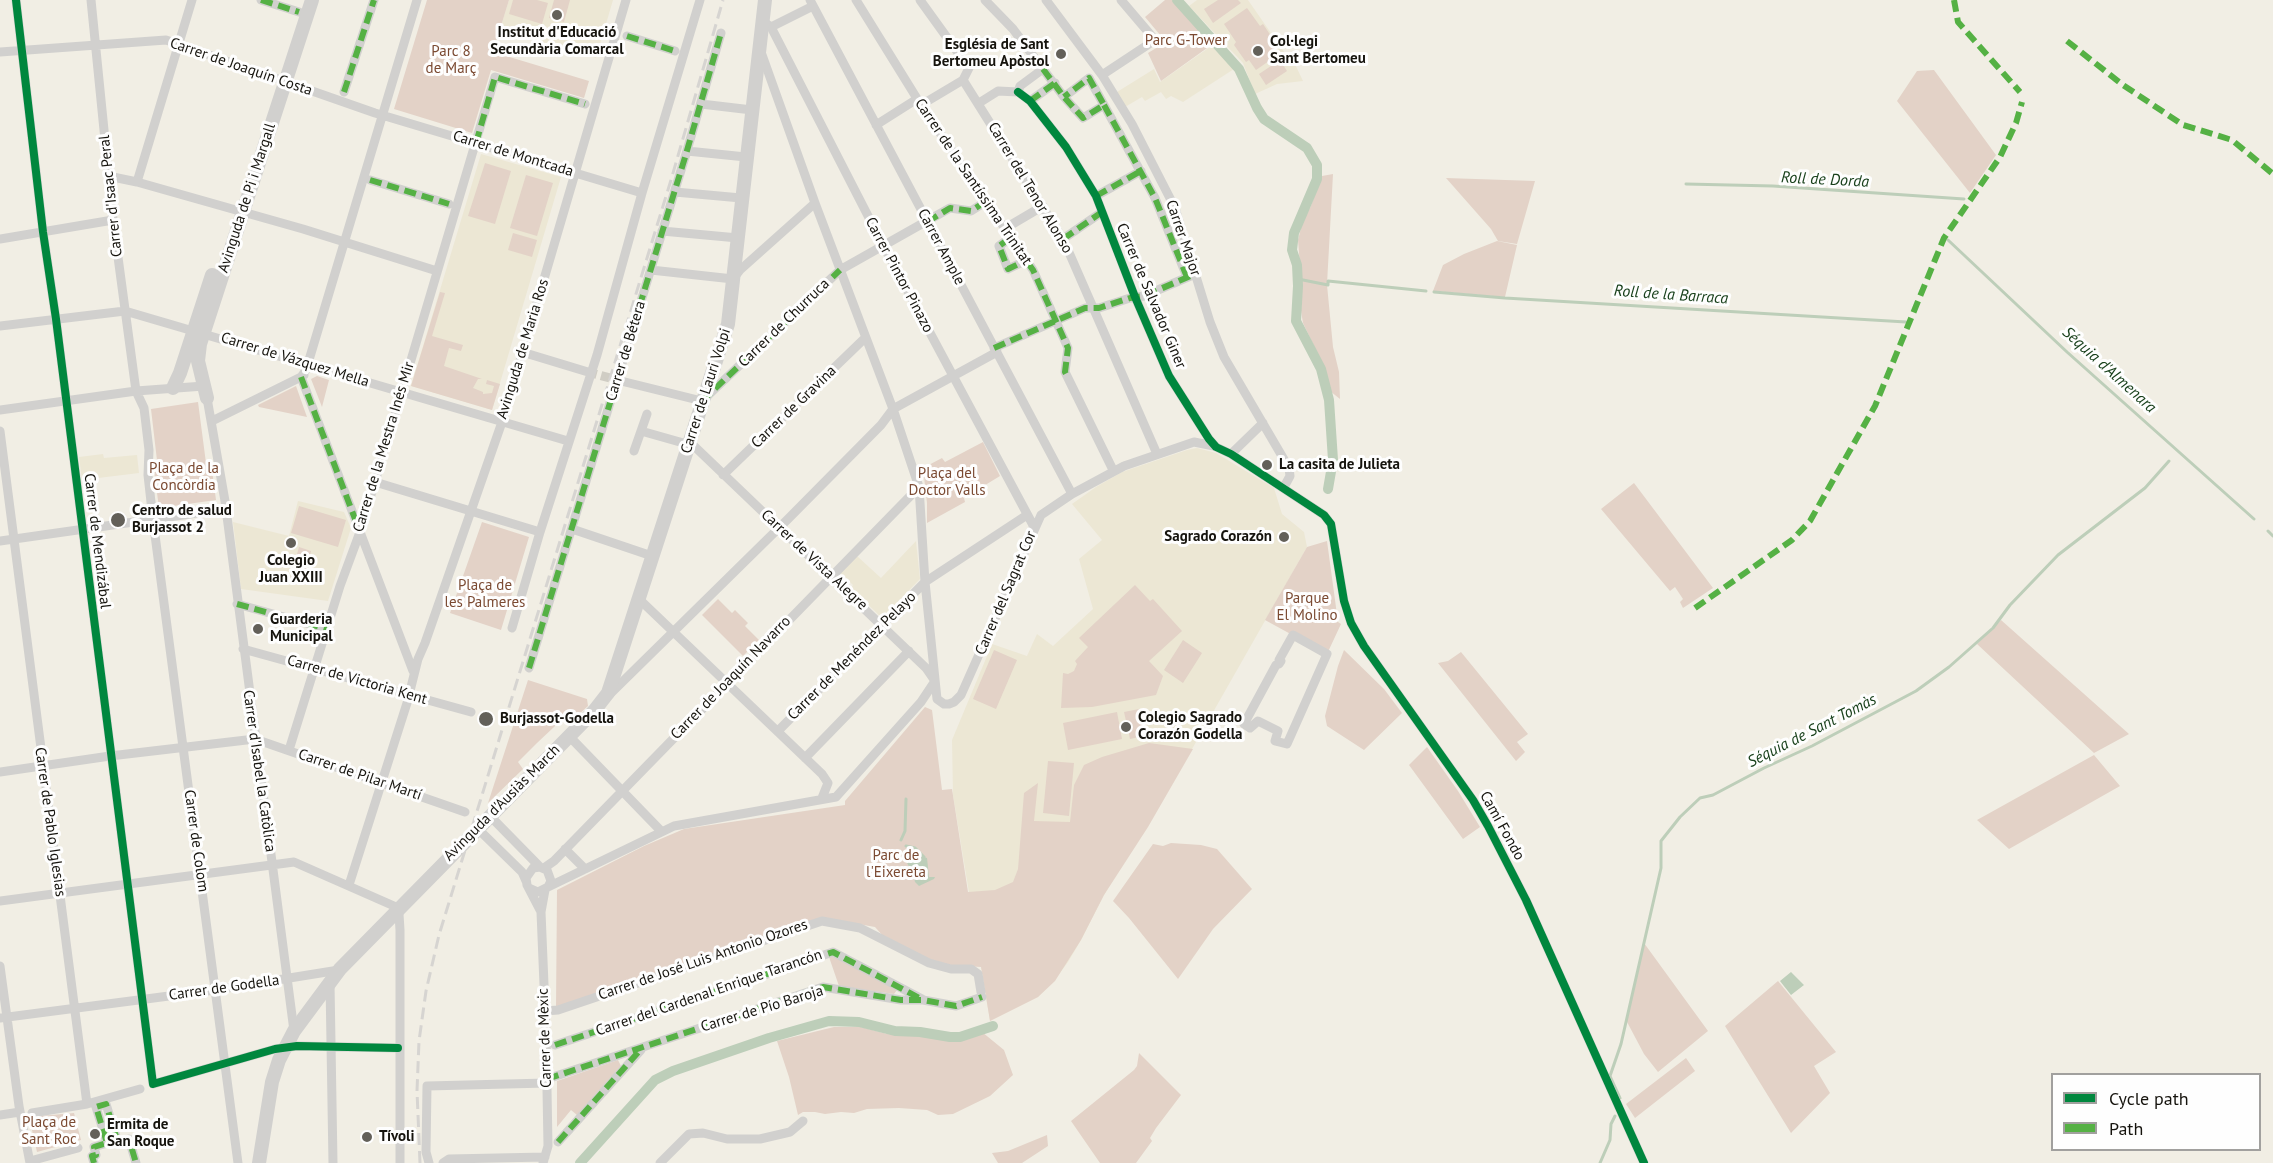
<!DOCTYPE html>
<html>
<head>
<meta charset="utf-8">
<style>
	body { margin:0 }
	#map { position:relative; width:2273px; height:1163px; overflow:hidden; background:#f1eee4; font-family:"PT Sans",sans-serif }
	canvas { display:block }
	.legend { position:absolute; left:2051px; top:1073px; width:210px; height:78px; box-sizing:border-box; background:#fefefe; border:2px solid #a1a09e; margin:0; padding:8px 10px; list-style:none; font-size:18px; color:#16140e }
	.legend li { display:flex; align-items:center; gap:12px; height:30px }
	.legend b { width:30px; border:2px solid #a1a09e }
</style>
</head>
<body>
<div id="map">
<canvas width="2273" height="1163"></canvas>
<ul class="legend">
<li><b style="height:8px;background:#00873e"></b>Cycle path</li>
<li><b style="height:8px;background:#55b144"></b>Path</li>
</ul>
</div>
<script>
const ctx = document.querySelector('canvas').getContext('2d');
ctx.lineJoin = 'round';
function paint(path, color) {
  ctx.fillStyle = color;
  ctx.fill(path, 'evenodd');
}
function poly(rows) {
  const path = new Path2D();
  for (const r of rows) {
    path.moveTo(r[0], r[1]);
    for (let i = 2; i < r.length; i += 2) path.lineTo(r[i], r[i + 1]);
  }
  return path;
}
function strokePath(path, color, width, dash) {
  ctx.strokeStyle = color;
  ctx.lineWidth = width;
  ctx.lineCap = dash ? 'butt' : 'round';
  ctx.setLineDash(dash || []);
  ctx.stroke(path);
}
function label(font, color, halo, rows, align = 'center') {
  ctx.font = font + ' "PT Sans",sans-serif';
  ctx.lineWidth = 6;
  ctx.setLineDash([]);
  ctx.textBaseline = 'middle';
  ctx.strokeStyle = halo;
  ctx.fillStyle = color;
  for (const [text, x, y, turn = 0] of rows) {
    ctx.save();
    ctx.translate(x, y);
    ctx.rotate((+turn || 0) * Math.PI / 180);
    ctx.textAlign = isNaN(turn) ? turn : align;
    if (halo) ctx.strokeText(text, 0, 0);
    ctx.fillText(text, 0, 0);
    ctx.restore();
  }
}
const built = poly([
	[509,0,613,0,596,58,500,29],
	[1197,0,1248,0,1289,59,1292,58,1303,81,1277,84,1255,94,1243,63,1189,6],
	[1214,44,1234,69,1183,102,1171,96,1166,99,1161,92,1145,101,1142,97,1125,107,1117,92,1154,69,1160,82],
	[481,154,561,177,492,410,411,386],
	[1197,448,1216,453,1274,488,1282,514,1304,532,1307,547,1171,786,1104,895,1081,940,1068,962,1054,981,1038,997,990,1021,953,795,952,740,992,644,1027,656,1037,634,1053,646,1093,609,1079,559,1102,540,1072,504,1096,487,1122,472,1187,450],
	[103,454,104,458,137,455,139,473,82,480,79,457],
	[298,501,344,512,351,528,328,601,241,589,233,522,289,536],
	[916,541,920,579,882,618,851,588,853,585,840,573,857,556,881,578]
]);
const green = poly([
	[427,0,509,0,493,52,589,81,584,98,491,70,472,133,394,109],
	[513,0,537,0,548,3,542,24,509,14],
	[554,0,570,0,564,22,549,18],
	[1165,0,1172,0,1214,43,1161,81,1148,53,1166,42,1145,17],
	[1218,0,1238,0,1241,3,1213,23,1204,9],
	[1247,8,1260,26,1263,24,1275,42,1272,44,1279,54,1256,70,1249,60,1246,62,1234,45,1236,42,1224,24],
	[1280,60,1287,71,1266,85,1259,74],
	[1934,70,1996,155,1970,193,1897,101,1917,71],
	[485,163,511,171,495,224,468,216],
	[1333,174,1327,284,1301,279,1298,240,1303,220,1310,208,1322,176],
	[526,175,553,183,537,236,510,228],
	[1446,178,1535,181,1517,244,1498,241,1491,229],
	[513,233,537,240,532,257,508,250],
	[1497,241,1517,245,1505,297,1433,291,1443,265,1464,254],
	[1302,280,1327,285,1333,347,1339,372,1340,399,1330,391,1324,367,1303,323,1301,311],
	[440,292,445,293,432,336,463,345,461,351,449,348,444,366,482,379,478,379,473,388,483,392,483,394,492,393,494,386,486,384,487,380,500,384,492,410,411,386],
	[317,376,329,380,322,407,311,379],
	[296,386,307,417,259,407,258,405],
	[198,402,206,463,211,463,216,500,159,508,154,470,158,469,151,409],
	[983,442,1000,476,964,498,965,502,927,523,927,503,923,468,942,458,945,462],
	[1634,483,1713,588,1683,608,1680,602,1683,599,1675,587,1670,591,1601,509],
	[299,506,346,520,338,547,291,533],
	[482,522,529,537,501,630,450,613],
	[1327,541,1338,622,1341,624,1327,654,1265,620,1307,547],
	[299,547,311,551,303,583,290,579],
	[1135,585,1150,601,1153,599,1182,631,1149,661,1163,676,1156,695,1092,707,1061,708,1063,673,1068,674,1074,671,1077,664,1075,661,1088,647,1079,638],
	[718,599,732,613,735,610,748,623,745,626,759,640,743,656,702,615],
	[2001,620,2129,734,2094,753,1977,644],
	[1183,640,1202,653,1183,683,1164,670],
	[994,650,1017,660,996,709,973,699],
	[1344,650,1384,689,1402,713,1364,750,1327,726,1325,716,1338,666],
	[1461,652,1528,734,1517,742,1525,752,1516,761,1438,663,1448,661],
	[528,680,587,699,588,706,577,716,571,711,537,743,518,762,523,769,488,803],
	[925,707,932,710,942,790,952,789,968,892,995,890,1013,882,1018,869,1024,793,1038,783,1034,821,1070,822,1074,785,1084,765,1102,757,1149,743,1193,749,1148,827,1104,895,1081,940,1055,981,1038,997,990,1021,981,967,951,965,925,959,883,936,875,927,825,918,556,1007,557,890,644,846,684,829,845,805,845,801],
	[1139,709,1144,736,1130,739,1124,712],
	[1117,712,1122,739,1068,750,1063,723],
	[1427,747,1458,791,1480,827,1463,839,1409,765],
	[2094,755,2120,786,2009,849,1977,820],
	[1048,761,1074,763,1069,816,1043,813],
	[1171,843,1201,845,1217,849,1252,889,1213,929,1178,979,1129,918,1113,901,1153,844,1163,846],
	[1644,943,1708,1031,1658,1072,1644,1054,1626,1020],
	[833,955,897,990,894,994,839,986,829,957],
	[1778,981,1836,1052,1814,1066,1830,1093,1791,1133,1725,1026],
	[834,1027,861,1027,887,1034,919,1035,957,1041,982,1032,1004,1050,1013,1075,990,1096,953,1114,938,1115,927,1110,899,1108,867,1109,854,1113,841,1112,825,1114,815,1112,803,1112,798,1115,789,1077,777,1041],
	[1139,1053,1181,1095,1156,1128,1150,1138,1152,1141,1136,1163,1100,1163,1071,1121,1134,1070,1137,1066],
	[1686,1058,1695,1071,1635,1118,1626,1104],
	[618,1060,621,1066,577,1115,571,1110,557,1127,557,1081],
	[74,1113,81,1140,37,1152,29,1117],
	[1047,1135,1048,1146,1022,1163,998,1163,992,1153,1008,1151]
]);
const water = poly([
	[909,853,927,858,929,877,935,877,934,879,919,886,915,882,913,874,906,861],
	[1791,972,1804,985,1791,995,1780,981]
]);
const stream = poly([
	[1686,184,1773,186,1964,199],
	[1948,240,2067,352,2254,519],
	[1298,279,1328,285,1328,281,1426,291],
	[1434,292,1505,298,1906,322],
	[2268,531,2273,536],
	[901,840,905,831,906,799],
	[906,846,915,848,924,857],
	[1620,1098,1610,1076,1621,1044,1661,868,1661,841,1680,817,1700,798,1713,795,1764,768,1812,746,1916,691,1949,667,1993,628,2010,605,2058,555,2145,488,2169,461],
	[593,1148,593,1149],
	[1600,1163,1610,1140,1611,1124,1615,1116]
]);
const canal = poly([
	[1177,0,1239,69,1257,108,1264,119,1307,148,1317,165,1317,179,1294,233,1292,250,1297,265,1298,286,1296,321,1321,369,1329,400,1333,460,1328,489],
	[580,1163,655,1080,673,1071,769,1038,829,1021,859,1022,895,1031,920,1032,950,1037,960,1037,993,1026]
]);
const streetTunnel = poly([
	[588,372,621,381]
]);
const street = poly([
	[16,0,43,232,56,319,153,1084,275,1049,297,1046,398,1048],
	[91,0,113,220,136,391,144,408,149,450,148,475,153,520,238,1163],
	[261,0,299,12],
	[810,0,1072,494],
	[856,0,921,105,1033,270,1068,348,1065,372,1113,470],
	[920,0,969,68,963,80,1064,241,1157,454],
	[985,0,1013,29,1064,97,1083,118,1104,105,1089,78,1064,97],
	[1046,0,1102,75,1132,124,1175,208,1210,322,1224,357,1289,468,1290,476,1284,487],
	[763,21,771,27,884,247,1033,525,1033,530],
	[771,27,813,6],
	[627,36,675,51],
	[0,52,166,40,172,42,375,113,642,193],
	[761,52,815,203,893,409,919,487,925,582,937,699,944,704,949,704,954,702,961,695,1041,515,1072,494,1124,466,1194,442,1214,446],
	[1102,75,1155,40,1121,0],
	[344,92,374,0],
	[1018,92,1030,101,1066,147,1096,196,1135,297,1169,376,1209,439,1216,447,1231,454,1324,515,1331,524,1344,601,1351,623,1364,646,1473,800,1488,826,1526,900,1644,1163],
	[1018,92,1020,86,1043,69],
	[1030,101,1055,83],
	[979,103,998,91,1018,92],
	[701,104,752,110],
	[921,105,963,80],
	[1104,105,1155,198,1187,277],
	[876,125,917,99],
	[687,151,746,157],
	[108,176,137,182,303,229,437,271],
	[370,180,449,204],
	[137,182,192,0],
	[675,192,741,198],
	[1096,196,1141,171],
	[1004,229,1043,206],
	[662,231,738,238],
	[1010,238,999,246,1008,269,1027,260],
	[0,239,113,220],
	[1063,239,1102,212],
	[651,270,733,279,740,270,815,203],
	[0,326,125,311,568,441],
	[994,348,1085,308,1099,308,1130,298,1144,296,1195,274],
	[522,352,588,372],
	[304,375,301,377,413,671],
	[621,381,702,401,840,270,950,208,971,211,985,202],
	[207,398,225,501,294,1031],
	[0,410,136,391,204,386],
	[212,421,301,377,306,370,417,0],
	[0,431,87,1104],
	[634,451,647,414],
	[1231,454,1263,423],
	[723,475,865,338],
	[375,482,540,532],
	[572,529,652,556],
	[0,541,225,509],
	[639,599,822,774,828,783,822,798],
	[237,604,327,629],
	[512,628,540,532,597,355,642,193,700,0],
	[1293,635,1327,654,1287,744,1275,741,1278,731,1258,721,1250,728,1244,724,1276,665,1279,664,1281,661,1279,660,1293,635],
	[243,649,471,712],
	[529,668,686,154,721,33],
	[609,695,788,519,881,425,893,409,997,352],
	[778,731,925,582,1027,515],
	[569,736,661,831],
	[289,750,340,586,360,532,495,77,585,104],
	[805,758,909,651],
	[0,772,110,756,255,739,465,812],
	[490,816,540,867],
	[478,829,522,872,526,881],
	[565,849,585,869],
	[544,868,554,861,919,487],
	[349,885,407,703,418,659,425,643,502,422,626,0],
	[548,887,674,826,836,797,921,702,935,681,926,668,694,446,641,431],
	[529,888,538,892,548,887,551,881,547,870,540,867,533,868,526,878,527,885,540,910],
	[0,901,294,862,394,906,399,914,400,930,400,1163],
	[0,966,19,1106,30,1163],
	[330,983,333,1163],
	[545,1011,558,1010,822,921,860,928,929,963,951,969,971,969,978,974,981,992],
	[0,1018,215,990,339,970],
	[555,1045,833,952,922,999],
	[547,1079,823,987,901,1000,923,1000,956,1006,982,997],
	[32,1113,87,1104,140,1089],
	[0,1115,20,1112],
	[558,1142,641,1050],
	[30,1161,78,1148],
	[94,1163,92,1156,96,1155,94,1147,107,1143,96,1107,106,1104,118,1143,129,1139,136,1163],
	[429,1163,426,1152,427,1086,547,1083],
	[443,1163,449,1159,545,1157],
	[543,1163,548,1146,546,1033,541,912,545,890],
	[660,1163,689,1134,703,1133,727,1139,760,1139,790,1132,803,1121]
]);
const secondary = poly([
	[173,388,180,373,212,275],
	[207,398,198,361,200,344,312,0],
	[259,1163,272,1082,279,1060,294,1031,340,969,594,711,608,693,728,324,765,0]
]);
const rail = poly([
	[420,1163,417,1091,419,1041,426,991,439,935,671,180,723,0]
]);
const quiet = poly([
	[261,0,299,12],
	[1954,0,1958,22,2020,92],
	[627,36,675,51],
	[2067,41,2123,85,2183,125,2232,140,2273,174],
	[1043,69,1064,97,1083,118,1104,105,1089,78,1064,97],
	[344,92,374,0],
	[1030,101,1055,83],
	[1104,105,1155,198,1187,277],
	[476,143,495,77,585,104],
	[370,180,449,204],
	[1096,196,1141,171],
	[927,222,950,208,971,211,985,202],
	[1007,234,1033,270,1068,348,1065,372,1068,378],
	[1010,238,999,246,1008,269,1027,260],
	[1063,239,1102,212],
	[994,348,1085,308,1099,308,1130,298,1144,296,1195,274],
	[301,377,360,532],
	[702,401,840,270],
	[237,604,327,629],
	[1695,608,1792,540,1810,521,1875,406,1944,238,2000,157,2016,123,2022,102],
	[529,668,686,154,721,33],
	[555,1045,833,952,921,999],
	[547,1079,823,987,901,1000,923,1000,956,1006,982,997],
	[558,1142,642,1048],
	[94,1163,92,1156,96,1155,94,1147,107,1143,96,1107,106,1104,118,1143,129,1139,136,1163]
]);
const cycleway = poly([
	[16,0,43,232,56,319,153,1084,275,1049,297,1046,398,1048],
	[1018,92,1030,101,1066,147,1096,196,1135,297,1169,376,1209,439,1216,447,1231,454,1324,515,1331,524,1344,601,1351,623,1364,646,1473,800,1488,826,1526,900,1644,1163]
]);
const markers = [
	[557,15,6,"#636059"],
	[1258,51,6,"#636059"],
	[1061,54,6,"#636059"],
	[1267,465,6,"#636059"],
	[118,520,8,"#636059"],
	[1284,537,6,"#636059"],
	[291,543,6,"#636059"],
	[258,629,6,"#636059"],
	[486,719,8,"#636059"],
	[1126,727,6,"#636059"],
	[95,1134,6,"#636059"],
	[367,1137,6,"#636059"]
];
const poiNames = [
	["Institut d'Educació",557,33,"center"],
	["Secundària Comarcal",557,50,"center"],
	["Col·legi",1270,42],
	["Sant Bertomeu",1270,59],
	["Església de Sant",1049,45,"right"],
	["Bertomeu Apòstol",1049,62,"right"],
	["La casita de Julieta",1279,465],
	["Centro de salud",132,511],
	["Burjassot 2",132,528],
	["Sagrado Corazón",1272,537,"right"],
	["Colegio",291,561,"center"],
	["Juan XXIII",291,578,"center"],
	["Guarderia",270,620],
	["Municipal",270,637],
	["Colegio Sagrado",1138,718],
	["Corazón Godella",1138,735],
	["Burjassot-Godella",500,719],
	["Ermita de",107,1125],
	["San Roque",107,1142],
	["Tívoli",379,1137]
];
const parkNames = [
	["Parc G-Tower",1186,41],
	["Parc 8",451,52],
	["de Març",451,69],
	["Plaça de la",184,469],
	["Concòrdia",184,486],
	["Plaça del",947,474],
	["Doctor Valls",947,491],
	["Plaça de",485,586],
	["les Palmeres",485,603],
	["Parque",1307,599],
	["El Molino",1307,616],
	["Parc de",896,856],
	["l'Eixereta",896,873],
	["Plaça de",49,1123],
	["Sant Roc",49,1140]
];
const streetNames = [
	["Carrer de Joaquín Costa",241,67,19],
	["Carrer de Montcada",513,154,17],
	["Carrer de la Santíssima Trinitat",973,182,56],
	["Carrer del Tenor Alonso",1030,188,59],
	["Carrer d'Isaac Peral",111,196,-96],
	["Avinguda de Pi i Margall",247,198,-72],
	["Carrer Major",1183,238,71],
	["Carrer Ample",941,247,62],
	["Carrer Pintor Pinazo",899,275,62],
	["Carrer de Salvador Giner",1151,296,67],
	["Carrer de Churruca",784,323,-44],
	["Avinguda de Maria Ros",523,349,-73],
	["Carrer de Bétera",626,351,-73],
	["Carrer de Vázquez Mella",295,360,17],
	["Carrer de Lauri Volpi",706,391,-72],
	["Carrer de Gravina",794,407,-44],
	["Carrer de la Mestra Inés Mir",384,447,-73],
	["Carrer de Mendizábal",97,541,83],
	["Carrer de Vista Alegre",814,560,43],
	["Carrer del Sagrat Cor",1006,593,-67],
	["Carrer de Menéndez Pelayo",852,656,-45],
	["Carrer de Joaquín Navarro",731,678,-46],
	["Carrer de Victoria Kent",357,680,16],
	["Carrer d'Isabel la Catòlica",259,771,82],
	["Carrer de Pilar Martí",360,775,19],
	["Avinguda d'Ausiàs March",502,803,-45],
	["Carrer de Pablo Iglesias",50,822,82],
	["Camí Fondo",1502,826,61],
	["Carrer de Colom",196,841,82],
	["Carrer de José Luis Antonio Ozores",703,960,-19],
	["Carrer de Godella",224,988,-8],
	["Carrer del Cardenal Enrique Tarancón",709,993,-19],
	["Carrer de Pío Baroja",762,1009,-17],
	["Carrer de Mèxic",545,1038,-92]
];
const waterNames = [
	["Roll de Dorda",1825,180,3],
	["Roll de la Barraca",1671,295,4],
	["Séquia d'Almenara",2109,370,42],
	["Séquia de Sant Tomàs",1812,731,-27]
];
paint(built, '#ece7d4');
paint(green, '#e3d2c7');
paint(water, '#bdceb9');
strokePath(stream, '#bdceb9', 3);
strokePath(canal, '#bdceb9', 10);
strokePath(streetTunnel, '#d0cdc4', 9, [9, 4.5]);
strokePath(street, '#d1d0ce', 9);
strokePath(secondary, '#d1d0ce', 14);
strokePath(rail, '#d6d4d1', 3, [12, 6]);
strokePath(quiet, '#55b144', 6, [12, 6]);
strokePath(cycleway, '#00873e', 8);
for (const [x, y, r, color] of markers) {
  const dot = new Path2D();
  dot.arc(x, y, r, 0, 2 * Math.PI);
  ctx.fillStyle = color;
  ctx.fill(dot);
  strokePath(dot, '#fefefe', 2);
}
label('bold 15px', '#16140e', '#fefefe', poiNames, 'left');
label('15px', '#7b4a32', '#fefefe', parkNames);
label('15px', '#16140e', '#fefefe', streetNames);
label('italic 16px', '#19411c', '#fefefe', waterNames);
</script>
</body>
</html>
